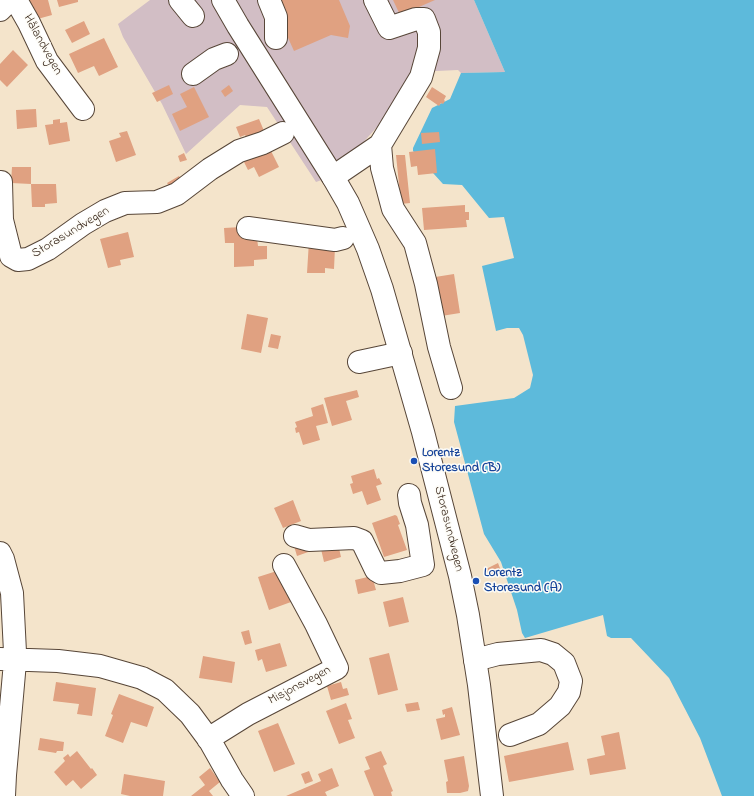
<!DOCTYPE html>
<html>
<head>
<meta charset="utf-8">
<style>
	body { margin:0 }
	canvas { display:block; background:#f4e4cb }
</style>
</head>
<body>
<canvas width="754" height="796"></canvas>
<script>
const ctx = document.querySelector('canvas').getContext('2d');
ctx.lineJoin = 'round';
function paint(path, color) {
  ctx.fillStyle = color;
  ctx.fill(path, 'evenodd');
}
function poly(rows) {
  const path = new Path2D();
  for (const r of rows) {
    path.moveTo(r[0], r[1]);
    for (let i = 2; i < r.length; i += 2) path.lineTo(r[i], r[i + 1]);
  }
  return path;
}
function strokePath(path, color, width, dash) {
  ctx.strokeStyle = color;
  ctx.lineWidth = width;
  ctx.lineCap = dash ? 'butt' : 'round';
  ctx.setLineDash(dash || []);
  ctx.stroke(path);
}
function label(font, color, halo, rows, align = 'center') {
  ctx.font = font + ' "Indie Flower",sans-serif';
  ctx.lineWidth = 3;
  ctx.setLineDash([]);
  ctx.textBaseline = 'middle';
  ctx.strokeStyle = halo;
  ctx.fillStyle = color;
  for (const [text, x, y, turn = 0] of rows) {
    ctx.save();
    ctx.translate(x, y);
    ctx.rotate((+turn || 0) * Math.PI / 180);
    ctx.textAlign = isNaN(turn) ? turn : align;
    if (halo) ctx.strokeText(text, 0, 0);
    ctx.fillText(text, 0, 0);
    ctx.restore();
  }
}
const industrial = poly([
	[150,0,474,0,505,72,461,73,458,70,415,72,377,127,333,176,316,182,267,107,240,105,186,154,162,104,123,37,118,24]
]);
const water = poly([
	[474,0,754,0,754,796,722,796,700,738,669,678,631,638,611,638,607,636,603,615,525,638,522,633,517,610,501,562,484,534,454,422,455,406,514,398,530,388,533,375,523,335,519,328,507,328,496,331,482,266,514,258,504,217,489,218,462,185,443,184,413,151,413,148,432,108,450,99,461,73,505,72]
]);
const building = poly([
	[29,0,48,0,52,15,34,20],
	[57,0,78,0,78,2,59,7],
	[271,0,339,0,350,26,348,38,331,35,294,51],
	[393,0,435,0,419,7,420,9,401,17],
	[84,21,90,34,72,43,65,30],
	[104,38,118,67,99,76,94,66,78,73,69,54],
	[13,50,28,65,7,87,0,80,0,64],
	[169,85,173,94,157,102,152,93],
	[229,85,233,91,225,97,221,91],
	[194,87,209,117,180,131,172,114,187,107,180,94],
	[432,87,446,96,444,100,445,101,443,104,441,103,439,106,426,97],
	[36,109,37,127,17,129,16,110],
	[60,119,60,123,67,122,70,141,49,145,45,125,53,124,53,120],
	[259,119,267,138,250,145,245,135,240,137,236,127],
	[127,131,136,155,116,162,109,141,121,137,119,133],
	[439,132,440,142,422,144,421,133],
	[268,145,279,167,259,177,254,167,248,170,243,160],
	[435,149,437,173,418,175,417,166,411,167,409,152],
	[184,153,187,160,180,162,178,156],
	[396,155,405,155,410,203,401,204],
	[12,167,31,167,31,184,11,183],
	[179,176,184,184,172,191,167,183],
	[31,184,56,184,57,203,45,204,45,207,32,207],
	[465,205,465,212,469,212,469,220,466,220,467,227,424,230,422,208],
	[242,227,257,238,258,246,267,246,267,259,254,260,254,266,234,267,234,243,225,243,224,228],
	[128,232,134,257,120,260,121,265,108,268,100,239],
	[309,241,335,247,334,269,325,268,325,273,307,273],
	[454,274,460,313,435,317,429,278],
	[247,314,268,318,261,353,241,349],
	[271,334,281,336,278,349,268,347],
	[357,390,359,397,346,401,352,420,332,426,324,398],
	[323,404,328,423,316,426,320,440,303,445,299,432,296,433,295,428,297,427,295,422,313,416,311,408],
	[374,469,377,479,379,478,382,484,376,486,381,500,367,505,362,491,353,494,350,484,353,483,351,476],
	[293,500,301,521,283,528,274,508],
	[395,515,397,516,400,524,398,525,407,550,384,557,372,523],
	[338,544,341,557,324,562,321,549],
	[294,546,311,551,297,556],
	[498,563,501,571,489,576,486,569],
	[280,570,291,602,269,610,258,577],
	[372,576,376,590,358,594,355,580],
	[403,597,409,622,389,627,383,602],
	[249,630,252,643,245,645,241,632],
	[280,643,287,666,266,672,262,659,258,661,255,650],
	[389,653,398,690,378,695,369,658],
	[203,656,235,662,232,683,199,678],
	[56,682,96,688,92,716,77,714,79,704,53,701],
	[341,682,343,689,347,688,349,695,331,700,327,686],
	[119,694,154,707,147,727,131,722,123,743,105,736,113,715,111,714],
	[418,702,420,710,407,712,405,704],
	[346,703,352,719,348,720,355,738,339,744,326,711],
	[452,707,460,735,441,740,436,719,445,717,445,714,443,715,442,710],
	[278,723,295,764,274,772,258,731],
	[619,732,626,769,590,775,587,759,605,755,601,736],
	[40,738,64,742,63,751,57,751,56,753,38,750],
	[568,742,574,770,509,782,504,756],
	[77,751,91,769,92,768,97,775,81,789,73,780,66,786,54,772,65,761,63,758,68,754,70,757],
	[381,751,387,764,383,766,393,791,391,792,392,796,374,796,364,771,370,769,365,757],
	[464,756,469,786,468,791,460,793,447,793,446,782,448,781,444,760],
	[210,768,220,782,209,791,213,796,191,796,205,785,199,777],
	[332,768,339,786,325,792,327,796,286,796,321,781,318,774],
	[309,771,313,781,305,784,301,774],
	[124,774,165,781,163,796,130,796,121,794]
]);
const minor = poly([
	[16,0,29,23,47,61,83,109],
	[180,0,193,16],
	[269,0,276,17,276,38],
	[0,10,10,0],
	[193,74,214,59,227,54],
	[380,145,382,168,393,209,415,243,426,284,439,347,451,388],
	[333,177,380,145,421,77,429,48,429,32,424,19,416,19,389,28,375,0],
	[1,182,2,220,11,256,18,260,28,259,48,249,83,224,105,211,125,203,157,202,177,194,210,169,239,151,263,143,283,133],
	[248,228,335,240,343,238],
	[359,362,401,353],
	[295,536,309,540,354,538,362,541,376,570,381,573,400,571,423,565,417,525,410,503,409,495],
	[0,553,3,559,12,593,15,652,12,659],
	[0,659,58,661,100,666,142,678,165,690,190,714,210,741,232,780,243,796],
	[475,660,498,654,541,650,553,654,564,663,571,681,569,692,560,706,539,724,510,735],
	[208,739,248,714,337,668,316,624,284,565],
	[4,796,5,775,15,662,12,659]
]);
const major = poly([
	[223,0,238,26,333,177,348,203,368,249,382,289,423,432,460,576,468,615,479,685,492,796]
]);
const markers = [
	[414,461,4,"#1a4fb4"],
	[476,581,4,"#1a4fb4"]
];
const streetNames = [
	["Hålandvegen",42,45,61],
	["Storasundvegen",71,233,-31],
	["Storasundvegen",448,529,76],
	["Misjonsvegen",300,686,-28]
];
const transitNames = [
	["Lorentz",422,454],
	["Storesund (B)",422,469],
	["Lorentz",484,574],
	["Storesund (A)",484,589]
];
paint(industrial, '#d2bec5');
paint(water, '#5dbadb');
paint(building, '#e0a181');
strokePath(minor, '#574638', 24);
strokePath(major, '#574638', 24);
strokePath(minor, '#fff', 22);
strokePath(major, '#fff', 22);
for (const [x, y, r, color] of markers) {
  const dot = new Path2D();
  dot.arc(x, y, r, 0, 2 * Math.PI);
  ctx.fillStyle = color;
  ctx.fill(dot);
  strokePath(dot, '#fdfcf7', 1.5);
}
label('13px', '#3b2a1e', '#fdfcf7', streetNames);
label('bold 13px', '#164399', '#fdfcf7', transitNames, 'left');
</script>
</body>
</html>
